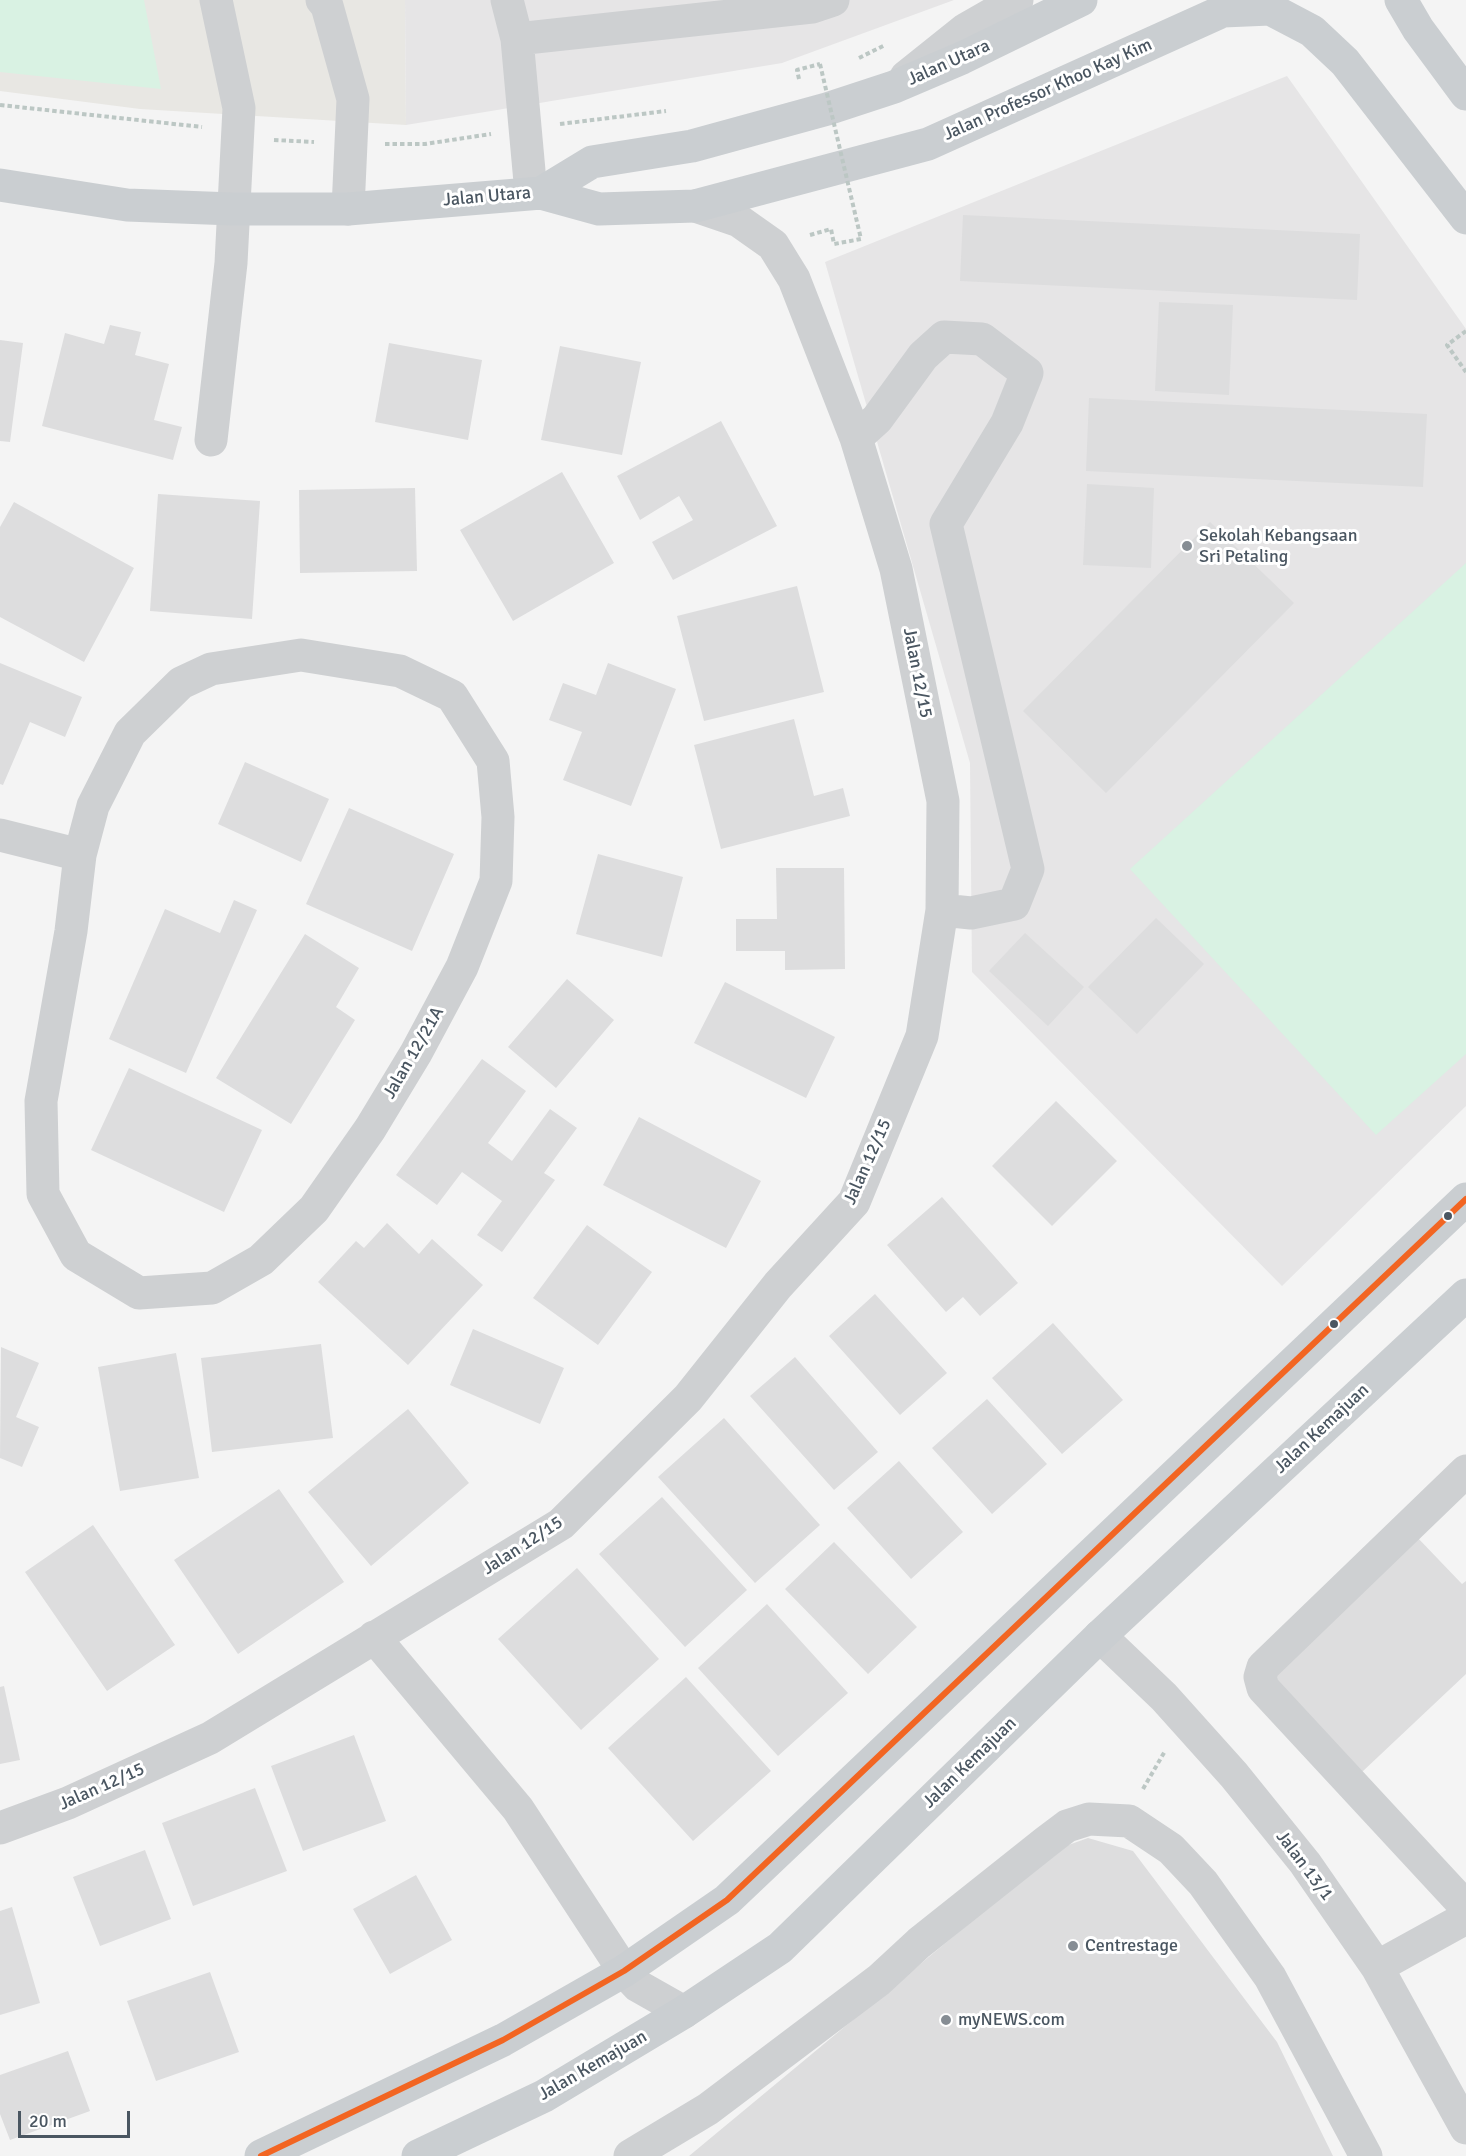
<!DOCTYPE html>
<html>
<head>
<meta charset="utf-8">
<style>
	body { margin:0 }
	#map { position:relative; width:1466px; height:2156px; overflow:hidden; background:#f4f4f4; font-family:Signika,sans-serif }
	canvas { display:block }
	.scale { position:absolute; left:18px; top:2111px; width:112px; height:27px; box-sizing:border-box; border:3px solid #4a5661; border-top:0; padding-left:8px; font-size:18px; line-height:21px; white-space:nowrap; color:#4a5661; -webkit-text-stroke:4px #fff; paint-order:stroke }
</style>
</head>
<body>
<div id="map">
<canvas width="1466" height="2156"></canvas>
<div class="scale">20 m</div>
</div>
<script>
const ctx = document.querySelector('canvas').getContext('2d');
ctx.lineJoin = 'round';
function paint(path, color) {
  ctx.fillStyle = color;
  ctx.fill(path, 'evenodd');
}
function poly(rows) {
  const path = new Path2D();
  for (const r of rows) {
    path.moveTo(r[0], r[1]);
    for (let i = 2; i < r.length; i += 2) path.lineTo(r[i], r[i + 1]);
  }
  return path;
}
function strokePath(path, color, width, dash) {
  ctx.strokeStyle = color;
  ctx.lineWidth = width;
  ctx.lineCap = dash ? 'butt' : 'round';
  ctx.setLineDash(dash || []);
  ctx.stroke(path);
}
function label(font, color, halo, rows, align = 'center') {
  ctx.font = font + ' Signika,sans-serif';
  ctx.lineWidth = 6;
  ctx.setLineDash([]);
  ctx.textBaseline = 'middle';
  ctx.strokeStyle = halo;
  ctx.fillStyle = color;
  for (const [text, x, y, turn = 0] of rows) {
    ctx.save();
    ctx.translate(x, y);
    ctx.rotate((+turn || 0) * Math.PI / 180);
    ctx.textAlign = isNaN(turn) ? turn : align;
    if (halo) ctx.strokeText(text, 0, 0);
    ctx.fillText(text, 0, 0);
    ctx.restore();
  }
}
const commercial = poly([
	[0,0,405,0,406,125,140,109,0,91]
]);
const education = poly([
	[405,0,954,0,782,63,406,125],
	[1287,76,1466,329,1466,1106,1282,1286,972,972,970,763,825,262]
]);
const green = poly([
	[0,0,144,0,161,89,0,72],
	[1466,563,1466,1054,1376,1135,1130,869]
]);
const building = poly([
	[963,215,1360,234,1357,300,960,281],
	[1159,302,1233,305,1229,395,1155,391],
	[110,325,141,332,135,355,169,364,154,420,182,427,173,460,42,426,65,333,104,344],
	[0,340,23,343,10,442,0,441],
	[389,343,482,360,468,440,375,422],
	[560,346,641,362,622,455,541,440],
	[1089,398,1427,414,1423,487,1086,471],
	[721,421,777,526,673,580,652,542,693,520,679,496,640,520,617,476],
	[562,472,614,563,513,621,460,530],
	[1087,484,1154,488,1151,568,1083,565],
	[415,488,417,571,300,573,299,490],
	[158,494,260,501,252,619,150,611],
	[14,502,134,568,84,662,0,617,0,527],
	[1210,522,1294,603,1106,793,1023,711],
	[797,586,824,692,704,721,677,616],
	[0,663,82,697,65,737,30,722,3,785,0,784],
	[608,663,676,689,631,806,563,780,582,732,549,720,563,683,596,695],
	[794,719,814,796,843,788,850,816,721,849,694,745],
	[245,762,329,799,301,862,218,824],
	[349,808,454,854,412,951,306,904],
	[598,854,683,877,662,957,576,934],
	[776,868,844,868,845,969,785,970,785,951,736,951,736,919,777,919],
	[234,900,257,910,186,1073,109,1039,165,909,220,933],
	[1156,918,1204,964,1137,1034,1088,987],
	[1025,933,1084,987,1048,1026,989,971],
	[305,934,359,968,336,1007,355,1020,291,1124,216,1078],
	[567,979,614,1020,556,1088,508,1047],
	[725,982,835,1037,806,1098,694,1043],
	[482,1059,526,1091,488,1143,512,1161,550,1109,577,1128,544,1173,555,1180,502,1252,477,1235,502,1201,462,1172,437,1205,396,1175],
	[129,1068,262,1130,224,1212,91,1150],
	[1056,1101,1117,1161,1052,1226,992,1166],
	[639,1117,761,1181,726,1248,603,1185],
	[942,1197,1018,1283,980,1316,963,1297,946,1312,887,1245],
	[387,1223,419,1254,432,1239,483,1285,408,1365,318,1282,356,1241,364,1248],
	[587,1225,652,1272,598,1345,533,1298],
	[875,1294,947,1373,900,1415,829,1336],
	[1053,1323,1123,1400,1062,1454,992,1378],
	[473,1329,564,1368,540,1424,450,1385],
	[321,1344,333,1438,212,1452,201,1358],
	[1,1347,39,1363,16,1417,39,1427,22,1467,0,1458],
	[176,1353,199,1478,120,1491,98,1367],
	[795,1357,878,1452,834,1490,750,1396],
	[987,1399,1047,1464,992,1514,932,1448],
	[408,1409,469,1483,371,1566,308,1492],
	[724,1418,820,1525,755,1583,658,1477],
	[899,1461,963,1532,911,1579,847,1508],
	[279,1489,344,1582,238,1654,174,1560],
	[662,1497,747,1590,685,1647,599,1554],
	[93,1525,175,1645,107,1691,25,1572],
	[1416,1536,1462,1584,1466,1581,1466,1674,1362,1772,1269,1675],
	[834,1542,917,1627,868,1674,785,1589],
	[577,1568,659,1659,581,1730,498,1639],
	[767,1604,848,1693,778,1756,698,1668],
	[686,1677,771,1771,693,1841,608,1748],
	[4,1686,20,1760,0,1764,0,1687],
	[354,1735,386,1821,303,1851,271,1766],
	[255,1788,287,1871,193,1906,162,1823],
	[1088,1838,1133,1851,1277,2042,1333,2156,689,2156,1060,1848],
	[145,1850,171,1919,100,1946,73,1877],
	[416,1875,452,1940,390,1974,353,1909],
	[12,1907,40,2003,0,2015,0,1911],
	[210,1972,239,2052,156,2081,127,2001],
	[68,2051,90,2111,10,2140,0,2114,0,2075]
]);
const path = poly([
	[859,58,885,45],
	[799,79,797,70,820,64],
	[0,105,202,127],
	[560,124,666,111],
	[274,140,314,142],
	[385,144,425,144,491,134],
	[810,235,831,229,834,244,861,239,857,222],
	[1466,331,1447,345,1466,372],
	[1143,1789,1165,1751]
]);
const minor = poly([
	[322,0,327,6,353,99,348,209],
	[507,0,517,39,531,193],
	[517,39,812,7,833,0],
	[906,77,966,29,1017,0],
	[856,438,877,419,923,356,944,337,982,339,1027,373,1007,423,946,524,1028,869,1014,904,971,913,942,910],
	[211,440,231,263,239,108,216,0],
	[0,835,80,855,71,931,41,1101,43,1194,76,1255,139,1293,212,1288,261,1260,314,1209,370,1129,416,1053,462,967,496,881,498,817,493,761,452,696,400,671,301,655,211,669,181,683,130,733,93,806,80,855],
	[1466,1471,1263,1667,1260,1677,1263,1688,1466,1907],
	[1100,1636,1164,1697,1234,1775,1305,1863,1377,1967,1466,2128],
	[374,1637,518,1809,624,1971,638,1986,684,2012],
	[0,1828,68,1803,210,1738,561,1524,688,1398,778,1285,854,1202,922,1036,942,910,943,801,896,569,856,438,794,279,773,245,739,221,695,206],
	[1377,1967,1466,1918],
	[630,2156,708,2109,879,1980,919,1943,1046,1842,1067,1826,1089,1819,1129,1821,1171,1849,1203,1883,1270,1977,1366,2156]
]);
const major = poly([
	[1401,0,1418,29,1466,94],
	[0,185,127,205,233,209,348,209,541,193,592,162,692,146,827,109,894,87,962,58,1081,0],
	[541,193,599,209,695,206,928,144,1223,11,1270,9,1312,31,1345,62,1466,218],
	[261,2156,503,2040,624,1971,727,1900,1466,1199],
	[418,2156,544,2096,684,2012,780,1948,1100,1636,1466,1295]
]);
const pathBridge = poly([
	[820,64,857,222]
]);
const bus1 = poly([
	[261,2156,503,2040,624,1971,727,1900,1466,1199]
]);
const markers = [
	[1187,546,6,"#868d94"],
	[1448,1216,5,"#4a5661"],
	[1334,1324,5,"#4a5661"],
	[1073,1946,6,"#868d94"],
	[946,2020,6,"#868d94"]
];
const streetNames = [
	["Jalan Utara",949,63,-24],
	["Jalan Professor Khoo Kay Kim",1048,90,-24],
	["Jalan Utara",487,197,-5],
	["Jalan 12/15",917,673,79],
	["Jalan 12/21A",414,1053,-60],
	["Jalan 12/15",868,1162,-66],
	["Jalan Kemajuan",1322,1429,-43],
	["Jalan 12/15",523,1546,-33],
	["Jalan Kemajuan",970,1763,-44],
	["Jalan 12/15",102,1787,-24],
	["Jalan 13/1",1304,1866,53],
	["Jalan Kemajuan",593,2066,-30]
];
const poiNames = [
	["Sekolah Kebangsaan",1199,536],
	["Sri Petaling",1199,557],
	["Centrestage",1085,1946],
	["myNEWS.com",958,2020]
];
paint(commercial, '#e8e7e3');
paint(education, '#e6e5e6');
paint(green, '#d9f2e3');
paint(building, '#ddddde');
strokePath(path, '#bcc7c4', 4, [4.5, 3]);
strokePath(minor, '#ced0d2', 33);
strokePath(major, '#caced1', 33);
strokePath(pathBridge, '#bcc7c4', 4, [4.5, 3]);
strokePath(bus1, '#f26522', 6);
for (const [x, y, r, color] of markers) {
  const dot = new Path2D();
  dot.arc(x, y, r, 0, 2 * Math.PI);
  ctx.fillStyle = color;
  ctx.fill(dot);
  strokePath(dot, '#fff', 2);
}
label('18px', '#4a5661', '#fff', streetNames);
label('18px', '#4a5661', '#fff', poiNames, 'left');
</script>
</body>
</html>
